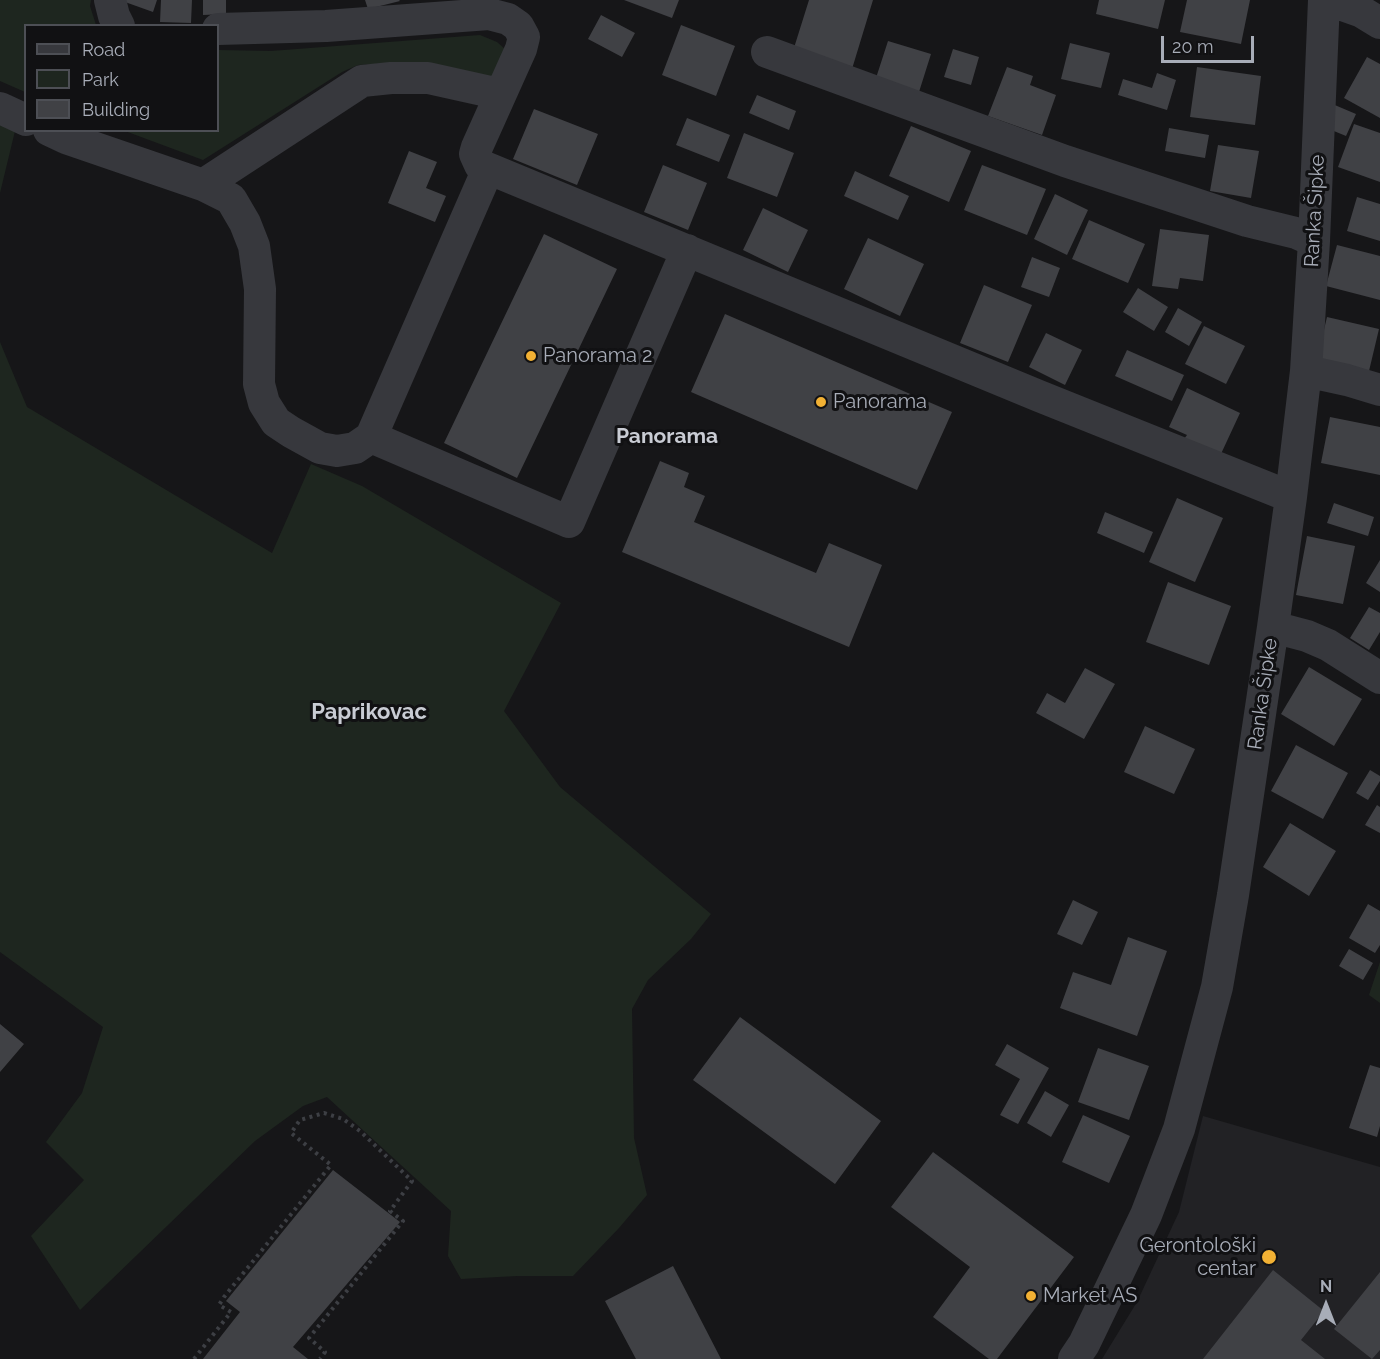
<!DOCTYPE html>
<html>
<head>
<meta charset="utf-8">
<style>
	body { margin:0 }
	#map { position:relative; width:1380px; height:1359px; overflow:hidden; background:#161618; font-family:Raleway,sans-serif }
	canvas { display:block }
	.legend { position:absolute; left:24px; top:24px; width:195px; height:108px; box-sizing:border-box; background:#111113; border:2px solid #4d4f55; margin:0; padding:8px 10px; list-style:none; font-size:18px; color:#a8adb8 }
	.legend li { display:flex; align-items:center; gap:12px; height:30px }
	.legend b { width:30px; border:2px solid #4d4f55 }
	.north { position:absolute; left:1296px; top:1275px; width:60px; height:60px; -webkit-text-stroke:4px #111113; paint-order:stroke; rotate:0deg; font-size:16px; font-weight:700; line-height:24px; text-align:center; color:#a8adb8 }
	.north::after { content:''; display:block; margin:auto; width:21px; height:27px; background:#a8adb8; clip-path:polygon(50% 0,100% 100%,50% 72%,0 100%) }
	.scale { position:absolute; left:1161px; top:36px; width:93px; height:27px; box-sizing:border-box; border:3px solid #a8adb8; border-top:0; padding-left:8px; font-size:18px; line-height:21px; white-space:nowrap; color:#a8adb8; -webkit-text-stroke:4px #111113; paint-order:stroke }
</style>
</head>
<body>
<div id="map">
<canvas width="1380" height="1359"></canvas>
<ul class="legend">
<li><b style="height:8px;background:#37383d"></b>Road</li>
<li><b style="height:16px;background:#1e261f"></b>Park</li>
<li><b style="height:16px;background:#404145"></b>Building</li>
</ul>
<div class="north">N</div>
<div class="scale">20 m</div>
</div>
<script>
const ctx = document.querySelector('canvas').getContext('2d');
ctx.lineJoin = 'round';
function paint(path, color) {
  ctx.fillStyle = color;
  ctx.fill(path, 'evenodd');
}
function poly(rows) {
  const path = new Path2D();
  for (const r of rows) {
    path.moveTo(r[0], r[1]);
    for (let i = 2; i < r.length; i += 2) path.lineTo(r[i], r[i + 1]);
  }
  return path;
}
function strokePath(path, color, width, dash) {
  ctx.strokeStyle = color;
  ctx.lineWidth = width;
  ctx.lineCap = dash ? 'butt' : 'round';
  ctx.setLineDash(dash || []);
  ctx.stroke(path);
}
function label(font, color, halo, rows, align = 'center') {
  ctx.font = font + ' Raleway,sans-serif';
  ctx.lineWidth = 6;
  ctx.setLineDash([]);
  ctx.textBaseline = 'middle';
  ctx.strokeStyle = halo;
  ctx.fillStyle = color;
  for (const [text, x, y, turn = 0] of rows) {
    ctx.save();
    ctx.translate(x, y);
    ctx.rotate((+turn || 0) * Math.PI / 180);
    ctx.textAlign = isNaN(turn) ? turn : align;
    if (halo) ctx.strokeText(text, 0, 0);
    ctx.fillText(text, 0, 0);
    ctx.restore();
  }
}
const built = poly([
	[1203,1116,1380,1167,1380,1359,1102,1359,1137,1302,1179,1212]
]);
const green = poly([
	[0,0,91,0,90,6,96,25,26,26,25,92,0,81],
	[480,35,497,42,505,49,491,80,393,63,358,65,342,72,203,160,125,131,218,130,218,50,271,51],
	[0,123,15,131,0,193],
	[0,342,27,407,272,553,311,464,362,486,561,603,504,711,560,787,711,914,691,939,648,980,632,1009,634,1138,647,1195,619,1228,573,1276,517,1276,461,1279,448,1256,451,1211,327,1097,303,1106,255,1141,80,1310,31,1236,84,1180,46,1142,82,1093,103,1027,0,952],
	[1380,962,1380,1003,1369,995]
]);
const building = poly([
	[125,0,157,0,153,12,125,2],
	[161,0,192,0,191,23,160,22],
	[203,0,226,0,226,14,203,15],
	[365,0,399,0,400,1,368,9],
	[624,0,679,0,672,18],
	[809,0,873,0,852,69,793,51],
	[1099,0,1165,0,1158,29,1096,14],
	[1187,0,1250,0,1241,44,1180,32],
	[601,15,635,33,622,57,588,39],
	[681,25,735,46,716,96,662,75],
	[888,41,931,54,919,92,876,78],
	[1070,43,1110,53,1101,88,1061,79],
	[953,49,979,57,971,85,944,77],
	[1367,57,1380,64,1380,118,1344,98],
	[1007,67,1033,76,1030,85,1056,95,1042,135,988,116],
	[1197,67,1261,76,1255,125,1190,117],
	[1157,73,1176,80,1167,110,1118,95,1123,79,1152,88],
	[757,95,796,111,789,130,749,113],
	[1330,103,1356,114,1346,136,1329,129],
	[534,109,598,134,577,185,513,159],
	[687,118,730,135,719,162,676,145],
	[1354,124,1380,133,1380,182,1338,167],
	[911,126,971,151,949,202,889,176],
	[1169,128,1209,135,1205,158,1165,151],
	[744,133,794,153,777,197,727,178],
	[1218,145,1259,151,1251,198,1210,191],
	[409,151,437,162,426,188,446,196,435,222,388,203],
	[663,165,707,183,688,230,644,212],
	[982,165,1046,189,1027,235,964,210],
	[855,171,909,196,898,220,844,196],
	[1055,194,1088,210,1067,255,1034,239],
	[1357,197,1380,204,1380,241,1347,231],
	[763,208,808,230,788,272,743,250],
	[1089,220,1145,244,1128,283,1072,259],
	[1160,229,1209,235,1203,281,1180,278,1178,289,1152,286],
	[544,234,617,269,517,478,444,443],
	[868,238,924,264,900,316,844,289],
	[1337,245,1380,256,1380,300,1326,286],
	[1032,257,1060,268,1049,297,1021,287],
	[984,285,1032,305,1008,362,960,343],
	[1138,288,1168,307,1154,331,1123,312],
	[1178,308,1202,322,1189,346,1165,332],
	[725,314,952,412,917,490,691,392],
	[1327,317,1379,329,1369,371,1317,359],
	[1204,326,1245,346,1226,384,1185,364],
	[1046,333,1082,350,1065,385,1029,367],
	[1127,350,1184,375,1172,401,1115,376],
	[1187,388,1240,413,1220,456,1184,439,1187,435,1169,427],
	[1330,417,1380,427,1380,475,1321,463],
	[660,461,689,473,684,487,705,496,694,522,816,573,829,543,882,565,849,647,622,552],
	[1177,498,1223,518,1195,582,1149,562],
	[1334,503,1374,517,1368,536,1327,523],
	[1105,512,1153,532,1144,553,1097,533],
	[1307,536,1355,546,1343,604,1296,595],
	[1380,560,1380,592,1366,583],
	[1168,582,1231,606,1209,665,1146,642],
	[1369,607,1380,613,1380,632,1369,650,1350,638],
	[1309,667,1362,699,1334,746,1281,714],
	[1085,668,1115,684,1084,739,1036,713,1047,693,1065,703],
	[1145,726,1195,749,1174,794,1124,772],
	[1296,745,1348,773,1323,819,1271,791],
	[1370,770,1380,776,1380,781,1368,800,1356,793],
	[1377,805,1380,807,1380,833,1365,825],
	[1290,823,1336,851,1309,896,1263,867],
	[1073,900,1098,912,1082,945,1057,934],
	[1368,904,1380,911,1380,945,1375,953,1349,938],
	[1128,937,1167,951,1137,1036,1060,1008,1073,972,1111,985],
	[1349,949,1373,963,1363,980,1339,966],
	[740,1017,881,1121,835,1184,693,1080],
	[0,1024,24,1044,0,1072],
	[1007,1044,1049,1068,1018,1124,1000,1115,1020,1079,995,1065],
	[1098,1048,1149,1066,1129,1120,1078,1102],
	[1370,1065,1380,1068,1380,1126,1377,1137,1349,1128],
	[1045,1091,1069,1105,1051,1137,1027,1123],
	[1083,1115,1130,1136,1109,1183,1062,1162],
	[933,1152,1074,1257,997,1359,989,1359,933,1317,970,1267,891,1207],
	[333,1170,400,1222,293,1347,308,1359,203,1359,240,1312,226,1301],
	[673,1266,721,1359,636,1359,605,1301],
	[1273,1270,1324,1311,1301,1340,1325,1359,1203,1359],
	[1380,1272,1380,1350,1372,1359,1334,1329]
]);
const path = poly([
	[194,1359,231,1312,219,1305,224,1297,331,1165,291,1133,300,1120,324,1113,343,1119,360,1131,412,1181,390,1211,403,1221,309,1338,325,1352,320,1359]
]);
const minor = poly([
	[110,0,114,16,119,26],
	[1328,0,1362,12,1380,23],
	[218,29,326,26,489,14,508,19,518,26,524,37,521,49,477,147,475,154,480,165,1039,396,1291,497],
	[767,52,1065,161,1247,221,1296,233,1314,241],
	[0,108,26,120],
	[49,130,66,138,203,185,231,199,245,223,254,246,260,289,259,384,264,403,276,422,291,432,320,448,337,451,355,448,371,437,488,169],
	[203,185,362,81,391,78,428,78,500,94],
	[1306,371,1347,380,1380,390],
	[371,437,569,522,687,250],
	[1273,627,1307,636,1328,645,1380,678],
	[1074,1359,1084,1344,1146,1215,1179,1129,1217,987,1233,895,1273,627,1291,497,1306,371,1314,241,1324,0]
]);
const markers = [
	[531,356,6,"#f2b134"],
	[821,402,6,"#f2b134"],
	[1269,1257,8,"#f2b134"],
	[1031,1296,6,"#f2b134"]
];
const streetNames = [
	["Ranka Šipke",1315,211,-87],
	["Ranka Šipke",1263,694,-82]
];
const poiNames = [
	["Panorama 2",543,356],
	["Panorama",833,402],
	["Gerontološki",1256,1246,"right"],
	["centar",1256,1269,"right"],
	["Market AS",1043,1296]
];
const neighbourhoodNames = [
	["Panorama",667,437]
];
const quarterNames = [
	["Paprikovac",369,712]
];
paint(built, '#222225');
paint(green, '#1e261f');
paint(building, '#404145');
strokePath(path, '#3d3f44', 4, [3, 4.5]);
strokePath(minor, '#37383d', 32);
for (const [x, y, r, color] of markers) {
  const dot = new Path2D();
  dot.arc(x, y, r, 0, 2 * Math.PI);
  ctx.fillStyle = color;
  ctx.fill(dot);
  strokePath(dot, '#111113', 2);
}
label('20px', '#a8adb8', '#111113', streetNames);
label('20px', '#a8adb8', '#111113', poiNames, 'left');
label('bold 21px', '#c9ccd4', '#111113', neighbourhoodNames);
label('bold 22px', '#c9ccd4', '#111113', quarterNames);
</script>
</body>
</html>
